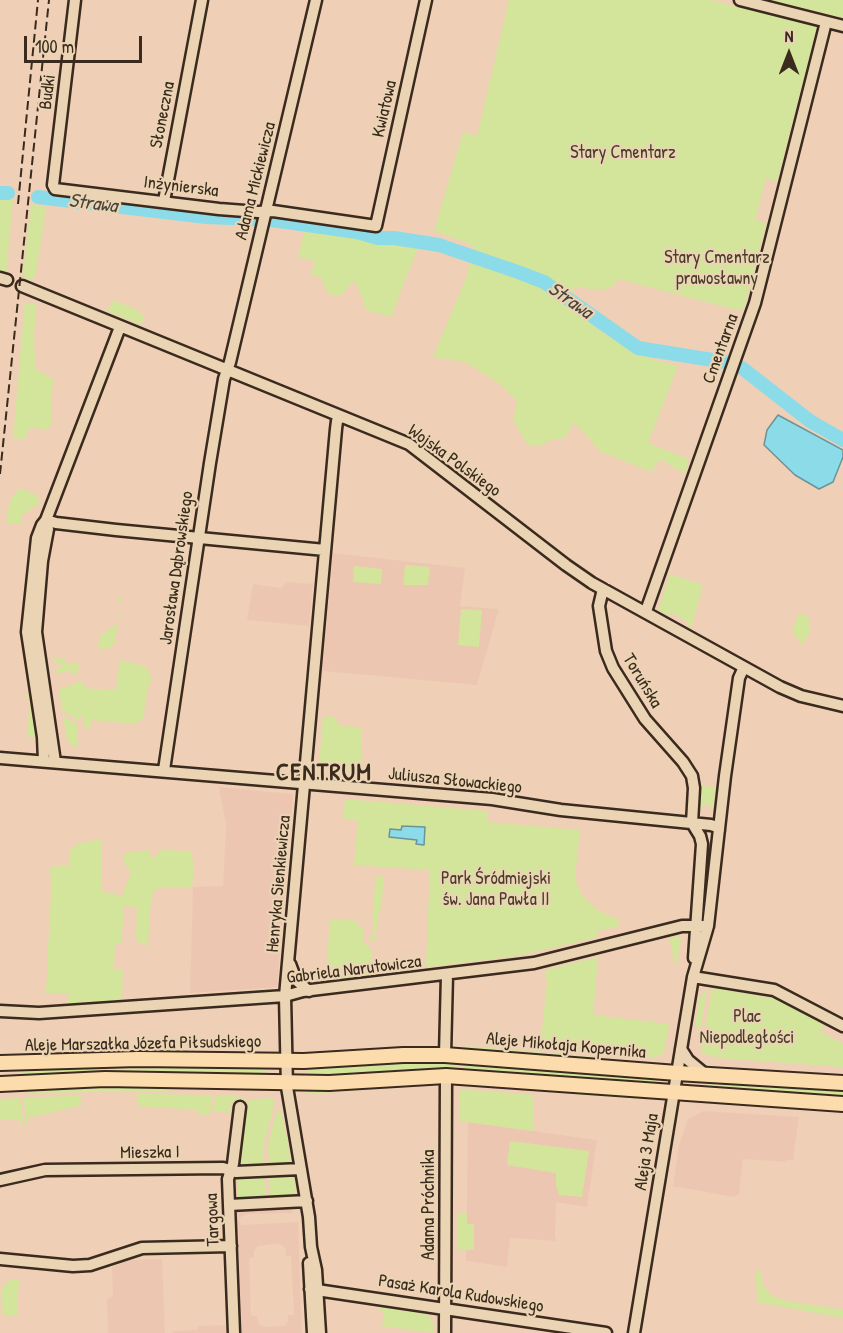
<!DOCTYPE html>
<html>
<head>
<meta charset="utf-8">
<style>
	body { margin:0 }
	#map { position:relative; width:843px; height:1333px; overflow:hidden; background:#efd0b6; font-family:"Patrick Hand",sans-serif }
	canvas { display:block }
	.north { position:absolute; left:759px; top:24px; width:60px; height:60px; -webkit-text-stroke:4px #ebd4b4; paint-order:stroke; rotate:0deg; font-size:16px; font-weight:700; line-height:24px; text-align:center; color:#3b2a1e }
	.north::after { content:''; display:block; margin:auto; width:21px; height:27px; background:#3b2a1e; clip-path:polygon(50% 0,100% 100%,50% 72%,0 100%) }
	.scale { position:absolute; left:24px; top:36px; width:118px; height:27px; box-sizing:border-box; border:3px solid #3b2a1e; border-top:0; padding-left:8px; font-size:18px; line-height:21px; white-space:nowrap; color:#3b2a1e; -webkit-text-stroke:4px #ebd4b4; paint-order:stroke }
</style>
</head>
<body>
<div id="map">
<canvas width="843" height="1333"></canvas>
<div class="north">N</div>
<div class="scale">100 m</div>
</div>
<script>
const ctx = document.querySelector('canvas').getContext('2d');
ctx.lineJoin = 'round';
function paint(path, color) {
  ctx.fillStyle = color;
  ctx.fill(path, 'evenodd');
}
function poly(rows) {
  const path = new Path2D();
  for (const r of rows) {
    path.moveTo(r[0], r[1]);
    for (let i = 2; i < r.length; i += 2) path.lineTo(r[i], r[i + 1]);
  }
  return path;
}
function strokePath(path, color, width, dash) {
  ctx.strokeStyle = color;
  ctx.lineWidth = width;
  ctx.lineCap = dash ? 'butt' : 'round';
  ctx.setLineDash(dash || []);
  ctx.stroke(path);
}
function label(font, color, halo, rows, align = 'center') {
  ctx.font = font + ' "Patrick Hand",sans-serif';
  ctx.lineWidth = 4.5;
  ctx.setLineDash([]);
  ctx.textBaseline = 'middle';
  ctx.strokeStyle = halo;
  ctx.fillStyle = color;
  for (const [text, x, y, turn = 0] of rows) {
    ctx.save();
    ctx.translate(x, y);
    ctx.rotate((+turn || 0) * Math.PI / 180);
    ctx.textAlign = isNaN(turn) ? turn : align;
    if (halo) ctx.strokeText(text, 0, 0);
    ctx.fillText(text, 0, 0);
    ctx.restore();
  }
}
const built = poly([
	[333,553,465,568,460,606,499,609,477,685,322,671],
	[286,582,313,584,309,626,247,620,253,584,281,588],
	[219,787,293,794,277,987,190,993,193,887,223,886,226,825],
	[703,1111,799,1117,793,1160,787,1160,787,1162,743,1159,739,1194,734,1197,673,1186,679,1145,688,1119],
	[468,1122,597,1140,587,1207,556,1202,555,1237,557,1241,510,1238,507,1267,466,1261],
	[223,1175,237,1175,238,1198,292,1196,292,1213,248,1214,242,1216,239,1220,241,1225,298,1222,302,1333,173,1333,173,1331,197,1330,198,1326,226,1325],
	[273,1244,282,1245,286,1250,286,1256,291,1256,294,1315,288,1315,288,1321,285,1326,264,1327,259,1325,257,1316,251,1316,249,1258,254,1257,254,1251,258,1246],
	[162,1259,165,1333,108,1333,107,1299,113,1296,112,1267,128,1260]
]);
const green = poly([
	[509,0,711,0,817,26,777,181,766,178,755,220,766,223,744,309,737,310,618,279,614,285,610,288,595,290,575,286,567,307,608,336,652,359,678,366,648,443,689,459,685,474,660,459,651,472,600,451,574,422,565,438,552,440,539,446,528,446,513,420,517,401,500,384,465,362,433,357,467,275,473,245,434,231,463,132,477,136],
	[770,0,843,0,843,18,828,14],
	[0,198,13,200,6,274,0,271],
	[31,204,46,207,36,273,34,278,27,281,23,274],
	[305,229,418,247,391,317,366,310,361,294,354,280,341,296,328,294,321,278,311,274,315,261,298,257],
	[114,300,138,310,137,312,144,315,141,325,107,311],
	[25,302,37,305,34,332,35,369,52,378,53,382,51,405,51,426,44,430,33,427,28,430,25,439,13,438],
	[20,488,36,495,40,503,22,515,21,524,6,523,10,501],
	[405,565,430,567,428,585,403,585],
	[354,566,382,569,381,584,353,582],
	[670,574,703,585,691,629,686,621,671,612,669,616,658,610],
	[119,596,121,600,115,642,110,648,101,649,98,646,100,636,117,624,120,603,116,597],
	[461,609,482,610,479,647,458,645],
	[799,613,807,616,810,620,810,634,805,638,803,646,792,631],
	[54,658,66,659,66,663,79,664,78,673,72,675,71,670,56,674,56,669,61,667,61,663,55,663],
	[120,660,145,666,152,678,148,687,143,719,139,719,138,724,91,720,90,730,83,725,84,717,79,716,79,721,62,710,59,689,74,684,74,683,81,681,87,688,99,690,116,690],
	[28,695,32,698,38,736,30,737,27,735,31,699,24,698],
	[323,716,334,717,341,726,362,727,361,770,319,767],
	[65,717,78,725,77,746,75,748,67,740,63,718],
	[702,786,715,787,714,807,709,807,709,803,705,803,704,807,699,806],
	[345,799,487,811,487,822,580,830,575,878,582,895,590,904,601,912,619,920,618,927,596,931,598,937,552,948,509,957,426,967,430,870,354,865,358,820,343,819],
	[102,839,101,889,104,892,124,896,124,890,131,873,123,860,125,853,150,850,150,856,155,857,158,855,159,850,191,851,194,866,192,887,163,887,156,889,153,892,150,909,148,945,141,944,136,938,137,907,124,906,121,944,115,943,114,969,123,970,122,1000,67,1004,69,994,46,993,51,892,50,867,70,865,69,849,76,848,76,844],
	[376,876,384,877,381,910,379,910,375,941,372,942,369,939,373,935,374,922,372,919],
	[330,919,359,921,358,928,364,928,363,942,372,950,372,975,326,981],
	[678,936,681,939,676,968,669,938],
	[598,957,593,1015,669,1024,664,1053,654,1058,540,1048,547,983,545,970],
	[712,988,771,998,773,996,824,1024,820,1031,843,1044,843,1067,718,1058,701,1053,704,1033,713,1034,713,1029,705,1028],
	[707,989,701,1028,695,1027,699,998],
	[466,1046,593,1057,590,1060,466,1051],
	[176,1050,186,1053,22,1058,22,1054,26,1054],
	[460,1060,459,1072,307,1078,307,1069,417,1061],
	[465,1061,654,1076,653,1084,575,1077,464,1073],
	[192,1068,266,1069,265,1074,178,1072,22,1077,22,1070],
	[401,1083,401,1087,307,1094,307,1089],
	[708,1084,843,1090,843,1096,707,1087],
	[121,1088,170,1088,170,1091,27,1093,25,1090],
	[548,1088,652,1097,652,1100,548,1092],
	[459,1089,533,1095,533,1131,459,1121],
	[138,1094,212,1095,210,1115,198,1114,198,1110,137,1106],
	[80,1095,82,1105,28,1118,27,1125,25,1126,26,1116,23,1098],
	[215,1095,236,1095,236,1098,241,1098,241,1096,244,1098,244,1102,231,1101,230,1113,214,1111],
	[20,1098,23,1117,22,1126,19,1126,19,1119,0,1120,0,1099],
	[256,1099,271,1098,275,1102,264,1143,264,1164,239,1166,246,1103,249,1100],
	[281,1110,291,1159,286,1164,269,1164,268,1144,276,1113],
	[510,1141,589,1151,582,1197,559,1195,556,1185,556,1173,507,1165],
	[290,1175,294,1178,296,1196,270,1197,269,1176],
	[264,1176,266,1197,238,1197,237,1179],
	[457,1213,467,1213,467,1224,474,1224,474,1250,457,1250],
	[758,1270,761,1271,763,1286,772,1296,787,1301,843,1310,843,1318,757,1302,756,1273],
	[12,1279,19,1280,17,1315,3,1316,1,1288],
	[379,1307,425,1314,430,1317,433,1322,433,1333,382,1326,384,1312,379,1310]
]);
const water = poly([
	[778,415,843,450,843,457,833,482,819,489,795,475,764,445,767,430,778,415],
	[402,826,425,827,424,845,416,844,417,840,389,837,390,829,401,830,402,826]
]);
const river = poly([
	[0,193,8,193],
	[38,197,206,217,255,219],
	[272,220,357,232,378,238,394,238,439,245,518,272,544,282,638,348,725,362,742,368,810,421,843,440]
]);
const minor = poly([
	[75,0,53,185,55,189,219,209,258,212,273,211,376,226,426,0],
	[740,0,843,26],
	[164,201,202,0],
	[0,278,7,280],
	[22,286,409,444,566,565,592,583,780,687,801,696,843,706],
	[46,520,56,523,116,530,325,550],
	[46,520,48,529,42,561,36,632,55,762],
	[603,589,599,606,606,651,613,668,645,719,683,762,692,776,694,788,692,823,700,836,702,844,694,958],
	[646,611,755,303,826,22],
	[0,758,492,799,561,810,711,825,717,827,719,830],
	[44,761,43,737,27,632,37,538,42,525,46,520,120,327],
	[164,770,210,463,224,379,230,362,316,0],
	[290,964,296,980,309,991],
	[693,977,774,990,843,1026],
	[0,1011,39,1013,285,996,303,991,534,963,682,926,708,926],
	[681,1049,688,1060,705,1074],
	[445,1055,447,975],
	[0,1180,45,1170,223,1168,236,1172,301,1169],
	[229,1205,307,1201],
	[0,1259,73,1266,90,1265,142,1248,231,1246],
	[309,1263,313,1333],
	[310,1289,606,1333],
	[234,1333,228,1179,233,1164,240,1107],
	[320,1333,316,1270,311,1247,309,1217,287,1087,285,996,336,429,337,421,341,417],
	[445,1333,446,1076],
	[634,1333,693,977,708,926,725,776,739,678,744,667]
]);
const major = poly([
	[0,1063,138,1059,304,1061,403,1055,445,1055,677,1073,843,1083],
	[0,1084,105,1079,329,1083,446,1076,843,1104]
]);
const rail = poly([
	[18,204,38,0],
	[0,474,49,0]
]);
const streetNames = [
	["Budki",48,92,-83],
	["Kwiatowa",385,109,-77],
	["Słoneczna",163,115,-79],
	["Adama Mickiewicza",256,181,-76],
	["Inżynierska",181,187,7],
	["Cmentarna",721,349,-70],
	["Wojska Polskiego",454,461,36],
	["Jarosława Dąbrowskiego",177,568,-82],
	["Toruńska",642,681,59],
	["Juliusza Słowackiego",455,781,6],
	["Henryka Sienkiewicza",279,884,-85],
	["Gabriela Narutowicza",354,970,-7],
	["Aleje Marszałka Józefa Piłsudskiego",143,1044,-1],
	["Aleje Mikołaja Kopernika",566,1046,5],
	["Aleja 3 Maja",647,1152,-81],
	["Mieszka I",150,1153,-1],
	["Adama Próchnika",429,1205,-90],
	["Targowa",213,1220,-92],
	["Pasaż Karola Rudowskiego",461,1294,9]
];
const parkNames = [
	["Stary Cmentarz",623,153],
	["Stary Cmentarz",717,258],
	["prawosławny",717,279],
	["Park Śródmiejski",496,879],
	["św. Jana Pawła II",496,900],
	["Plac",747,1017],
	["Niepodległości",747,1038]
];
const waterNames = [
	["Strawa",93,204,7],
	["Strawa",570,301,35]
];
const districtNames = [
	["CENTRUM",324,774]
];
paint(built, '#edc6b2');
paint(green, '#d2e59a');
paint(water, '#8cdbe9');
strokePath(water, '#6c9498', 1.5);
strokePath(river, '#8cdbe9', 14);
strokePath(minor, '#3b2a1e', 15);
strokePath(major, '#3b2a1e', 18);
strokePath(minor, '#ebd4b4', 10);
strokePath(major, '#fcdcac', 14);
strokePath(rail, '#3b2a1e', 2, [9, 4.5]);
label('18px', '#3b2a1e', '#ebd4b4', streetNames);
label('18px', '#4a3d2a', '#ebd4b4', parkNames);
label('italic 20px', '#47453c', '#ebd4b4', waterNames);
ctx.letterSpacing = '1.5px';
label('bold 24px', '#3b2a1e', '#ebd4b4', districtNames);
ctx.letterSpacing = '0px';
</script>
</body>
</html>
